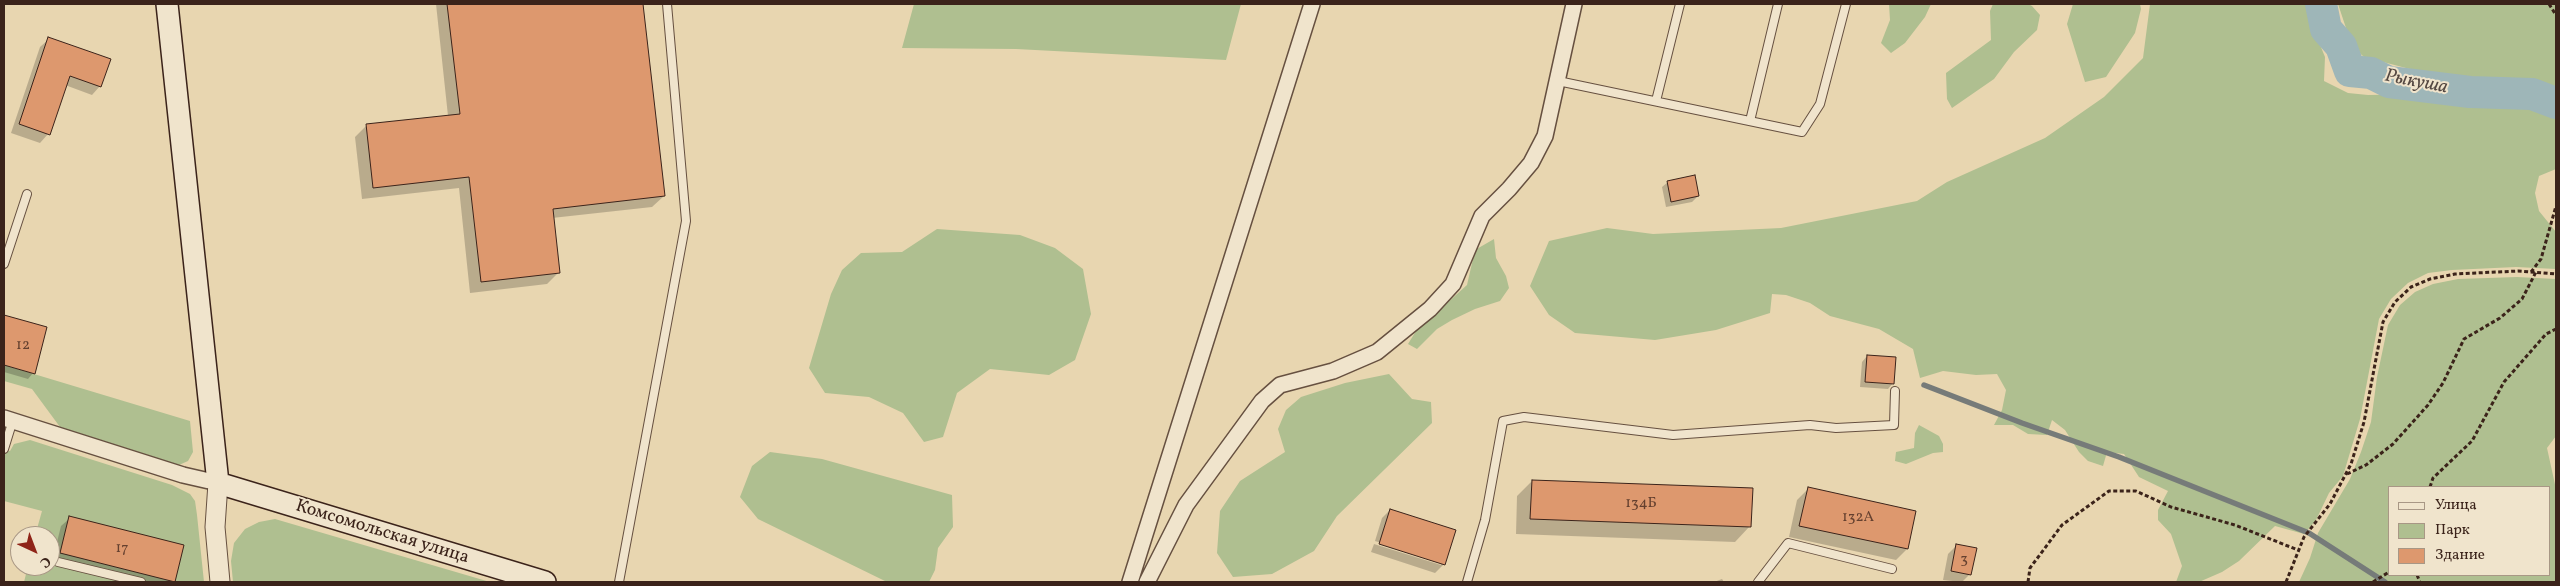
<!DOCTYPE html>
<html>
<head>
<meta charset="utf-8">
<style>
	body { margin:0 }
	#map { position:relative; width:2560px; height:586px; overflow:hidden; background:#e8d6b0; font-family:Vollkorn,serif }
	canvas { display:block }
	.frame { position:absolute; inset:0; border:5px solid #3b231a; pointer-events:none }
	.legend { position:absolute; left:2388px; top:486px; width:162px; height:90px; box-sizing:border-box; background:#f0e4cc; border:1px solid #a89785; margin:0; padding:6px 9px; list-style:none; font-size:15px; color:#3b231a }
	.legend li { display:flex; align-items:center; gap:10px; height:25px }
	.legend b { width:25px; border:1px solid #a89785 }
	.north { position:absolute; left:10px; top:526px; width:50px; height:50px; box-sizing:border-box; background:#f0e4cc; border:1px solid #a89785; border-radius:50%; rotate:137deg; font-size:14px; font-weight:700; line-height:20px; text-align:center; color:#3b231a }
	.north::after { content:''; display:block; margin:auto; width:18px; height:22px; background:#8f2418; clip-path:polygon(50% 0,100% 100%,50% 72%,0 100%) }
</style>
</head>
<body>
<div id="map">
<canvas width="2560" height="586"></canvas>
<div class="frame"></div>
<ul class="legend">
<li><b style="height:6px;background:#f0e4cc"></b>Улица</li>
<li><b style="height:14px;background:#afbf90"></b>Парк</li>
<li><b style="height:14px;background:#dd986e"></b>Здание</li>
</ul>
<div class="north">С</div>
</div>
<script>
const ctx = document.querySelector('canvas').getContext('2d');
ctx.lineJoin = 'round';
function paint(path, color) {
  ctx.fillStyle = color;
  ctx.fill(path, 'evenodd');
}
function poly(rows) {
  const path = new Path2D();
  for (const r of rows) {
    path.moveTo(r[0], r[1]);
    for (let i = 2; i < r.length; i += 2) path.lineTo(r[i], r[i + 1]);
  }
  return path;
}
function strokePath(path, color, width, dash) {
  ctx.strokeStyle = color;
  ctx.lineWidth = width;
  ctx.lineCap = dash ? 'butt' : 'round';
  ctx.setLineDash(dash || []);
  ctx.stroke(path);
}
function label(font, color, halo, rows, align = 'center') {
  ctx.font = font + ' Vollkorn,serif';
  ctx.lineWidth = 4;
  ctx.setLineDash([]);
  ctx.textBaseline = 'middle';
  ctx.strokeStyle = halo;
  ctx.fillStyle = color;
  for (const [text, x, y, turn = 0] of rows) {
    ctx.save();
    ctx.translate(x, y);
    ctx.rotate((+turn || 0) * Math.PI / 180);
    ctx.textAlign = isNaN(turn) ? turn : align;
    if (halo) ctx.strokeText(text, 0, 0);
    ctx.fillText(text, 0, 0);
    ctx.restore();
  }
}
const green = poly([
	[914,4,1241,4,1226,60,1016,49,902,48],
	[1889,4,1931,4,1925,17,1905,43,1891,53,1881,43,1890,20],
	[1993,4,2028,4,2032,6,2040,15,2037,30,2014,52,1994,79,1952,108,1947,99,1946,73,1991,40,1990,11],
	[2073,4,2140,4,2141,9,2135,33,2106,77,2085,82,2067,24],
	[2150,4,2309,4,2314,30,2325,57,2324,81,2348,93,2368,95,2426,94,2467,102,2488,100,2526,106,2549,105,2556,108,2556,169,2539,176,2535,193,2539,211,2556,232,2556,269,2516,267,2452,270,2428,273,2408,283,2391,299,2379,319,2360,419,2343,476,2329,493,2316,520,2304,534,2275,526,2239,561,2222,572,2199,582,2176,582,2182,566,2171,534,2158,520,2158,510,2168,491,2139,477,2124,454,2107,452,2103,466,2088,461,2079,452,2065,430,2052,420,2047,435,2028,434,2013,425,1994,425,2002,410,2006,390,1997,374,1976,375,1943,371,1920,378,1913,349,1879,329,1830,316,1810,303,1786,295,1772,294,1770,313,1716,330,1655,340,1575,333,1549,315,1530,286,1549,241,1607,228,1653,234,1781,228,1917,201,1947,182,2045,138,2104,97,2143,58],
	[2338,4,2556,4,2556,97,2499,77,2467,84,2364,57,2352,46],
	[937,229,1020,235,1055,248,1083,269,1091,314,1075,360,1049,375,990,369,957,393,943,437,924,442,903,413,869,397,825,393,809,368,831,294,842,270,861,253,902,252],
	[1494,239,1496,258,1506,276,1509,288,1500,301,1475,309,1452,320,1437,329,1417,349,1408,344,1416,331,1467,285,1475,250],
	[2517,277,2556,279,2556,436,2547,448,2556,489,2556,582,2299,582,2310,558,2318,533,2350,479,2361,452,2371,422,2377,377,2388,325,2400,305,2415,292,2433,284,2458,279],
	[2389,487,2549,487,2549,575,2389,575],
	[4,365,190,421,193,452,188,461,179,465,60,427,32,389,4,381],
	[1389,374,1412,399,1431,402,1432,423,1337,516,1314,551,1272,574,1233,577,1217,553,1220,511,1240,481,1285,452,1278,429,1286,410,1301,397,1345,383],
	[1919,425,1939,436,1943,444,1943,452,1933,453,1906,464,1895,461,1896,452,1914,448,1915,433],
	[30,440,172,485,190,494,195,501,197,515,204,582,24,582,28,566,50,566,50,536,35,536,42,511,4,501,4,450,10,451,14,444],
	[770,452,822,459,952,495,953,527,938,548,935,570,929,582,887,582,758,519,740,497,752,466],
	[275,519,490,582,233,582,231,561,234,543,245,529,259,522]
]);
const shadow = poly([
	[436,4,642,4,664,196,652,207,552,218,558,273,547,284,470,293,459,188,362,199,355,137,366,126,448,116],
	[49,39,100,86,92,95,65,85,48,134,40,143,11,133,40,47],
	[1668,182,1698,196,1692,202,1666,207,1662,187],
	[4,316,46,328,33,373,28,379,4,372],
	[1867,356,1893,383,1888,389,1860,387,1862,362],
	[1532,481,1750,526,1735,542,1516,534,1517,496],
	[1808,489,1915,511,1907,549,1896,560,1789,537,1797,500],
	[1390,510,1444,564,1435,573,1371,552,1374,544,1441,565,1441,562,1375,541,1382,518],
	[70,518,173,582,134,582,52,562,61,526],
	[1956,546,1970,574,1962,582,1943,580,1948,554],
	[1722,579,1724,582,1714,582]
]);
const stream = poly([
	[1924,385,2022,423,2119,457,2309,533,2385,582]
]);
const river = poly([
	[2321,4,2326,29,2341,46,2350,71,2371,73,2389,82,2470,92,2532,94,2556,103]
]);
const building = poly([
	[447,4,643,4,665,196,553,209,560,273,481,282,469,177,373,188,366,124,460,114,447,4],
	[48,37,111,59,101,87,70,76,50,135,19,124,48,37],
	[1695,175,1699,196,1671,202,1667,181,1695,175],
	[4,315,47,327,35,374,4,365,4,315],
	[1867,355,1896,357,1894,384,1865,382,1867,355],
	[1532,480,1753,488,1751,527,1530,519,1532,480],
	[1808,487,1916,511,1908,549,1799,526,1808,487],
	[1390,509,1456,530,1445,565,1379,544,1390,509],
	[69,516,184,545,175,582,60,553,69,516],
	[1956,544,1977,548,1971,575,1951,571,1956,544]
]);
const path = poly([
	[2549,4,2556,15],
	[2531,272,2541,259,2556,206],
	[2347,474,2366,465,2393,444,2428,405,2443,383,2464,339,2500,318,2522,299,2536,272],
	[2430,487,2433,478,2472,441,2504,382,2546,334,2556,329],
	[2417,575,2420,582],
	[2028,582,2030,568,2062,525,2109,491,2136,491,2171,507,2235,525,2298,550],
	[2286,582,2304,537,2330,504,2351,464,2364,422,2383,322,2395,302,2411,287,2430,279,2455,274,2518,271,2556,274],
	[2373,582,2389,572]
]);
const service = poly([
	[1558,81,1802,132,1820,104,1846,4],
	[1656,101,1680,4],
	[1750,121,1778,4],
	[4,264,27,194],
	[4,449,13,420],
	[58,562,141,582],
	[619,582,686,221,667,4],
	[1467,582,1485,520,1503,421,1524,417,1673,435,1810,425,1836,428,1894,425,1895,391],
	[1758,582,1788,543,1892,569]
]);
const minor = poly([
	[4,418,183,475,218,483],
	[1130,582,1312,4],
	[1147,582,1186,505,1262,401,1280,385,1333,371,1377,352,1430,309,1453,284,1482,216,1509,189,1531,163,1545,136,1574,4]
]);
const tertiary = poly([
	[218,483,215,527,220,582]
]);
const secondary = poly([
	[167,4,218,483,545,582]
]);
const numberNames = [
	["12",23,346],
	["134Б",1641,504],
	["132А",1858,518],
	["17",122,549],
	["3",1964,560]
];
const streetNames = [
	["Комсомольская улица",382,533,17]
];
const waterNames = [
	["Рыкуша",2416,83,11]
];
paint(green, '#afbf90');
paint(shadow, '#0003');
strokePath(stream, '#767b79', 5.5);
strokePath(river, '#9eb6b8', 32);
paint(building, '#dd986e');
strokePath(building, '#3b231a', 1);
strokePath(service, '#665040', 10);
strokePath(minor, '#665040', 18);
strokePath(tertiary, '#665040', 21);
strokePath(secondary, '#3b231a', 24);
strokePath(path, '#3b231a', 3, [4, 2.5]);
strokePath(service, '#f0e4cc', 8);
strokePath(minor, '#f0e4cc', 15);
strokePath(tertiary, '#f0e4cc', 19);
strokePath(secondary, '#f0e4cc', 21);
label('15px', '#64402f', null, numberNames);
label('18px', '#3b231a', '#f0e4cc', streetNames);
label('italic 19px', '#544842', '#f0e4cc', waterNames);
</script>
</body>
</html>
